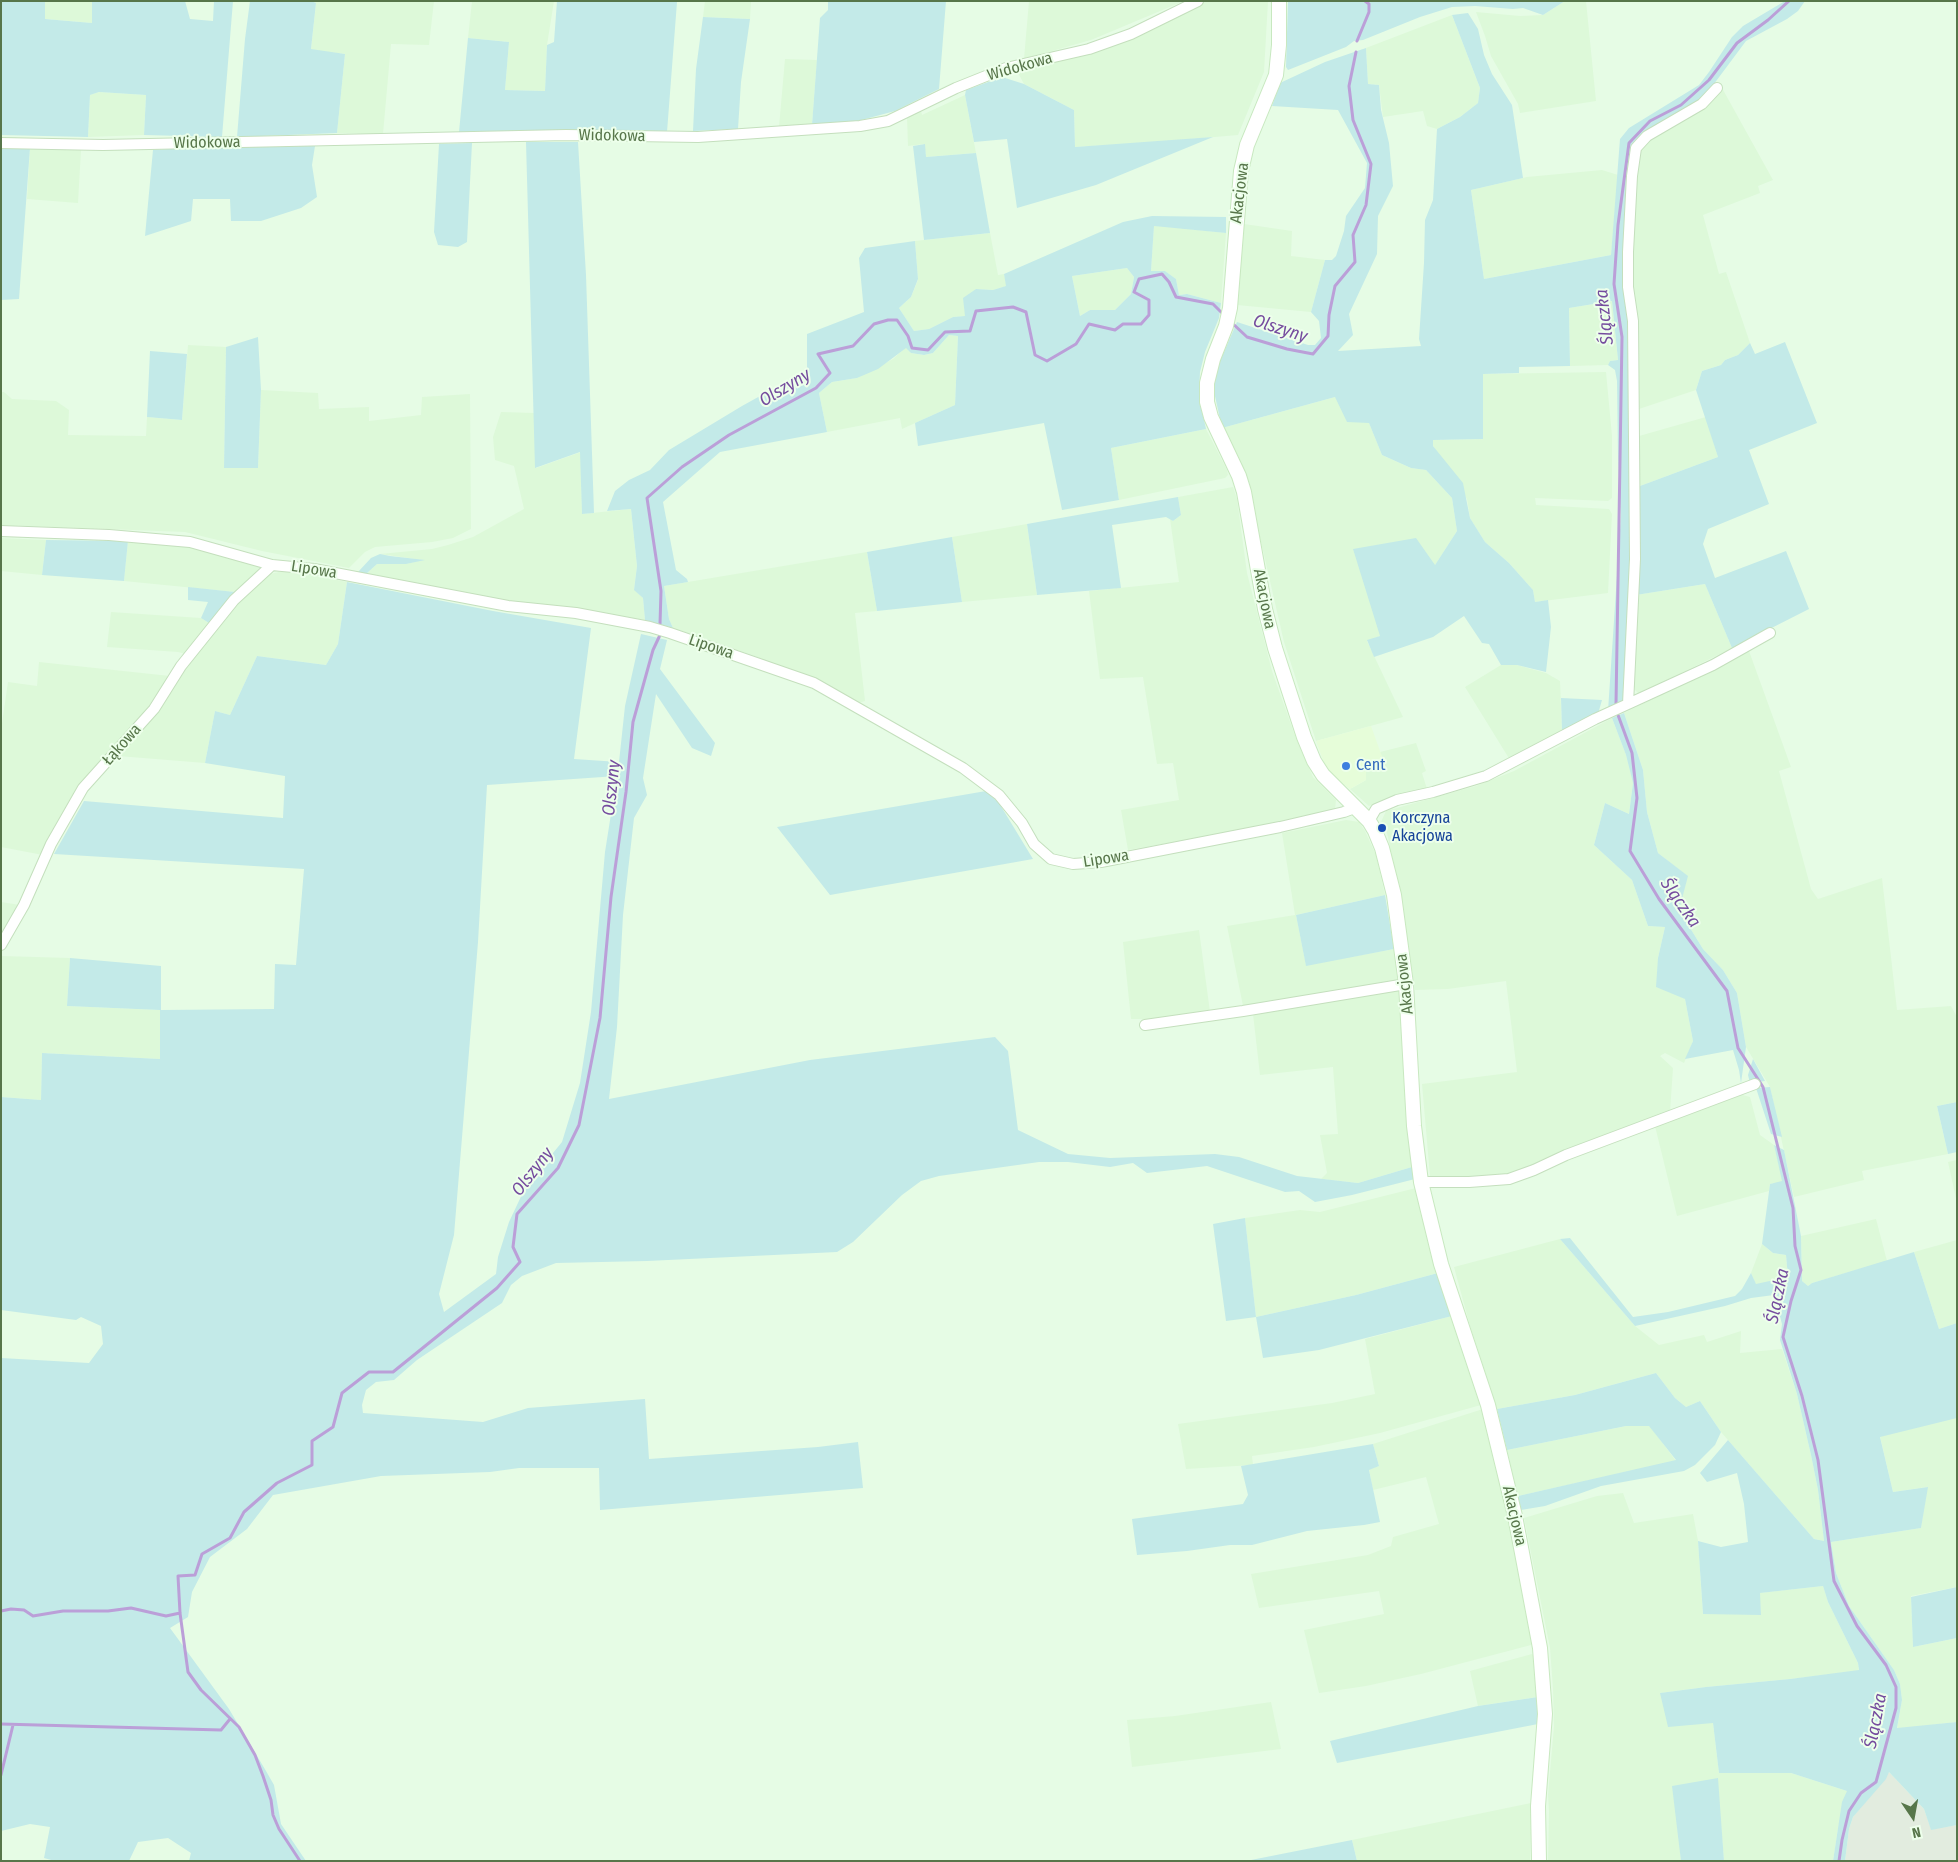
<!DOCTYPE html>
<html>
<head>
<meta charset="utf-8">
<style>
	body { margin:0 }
	#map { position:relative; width:1958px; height:1862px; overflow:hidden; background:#e6fce5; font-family:"Fira Sans Condensed",sans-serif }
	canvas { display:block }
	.frame { position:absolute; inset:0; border:2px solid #57764a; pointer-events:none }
	.north { position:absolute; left:1888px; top:1792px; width:50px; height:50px; -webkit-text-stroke:4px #edffeb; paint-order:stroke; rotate:168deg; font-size:14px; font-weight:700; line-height:20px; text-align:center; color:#57764a }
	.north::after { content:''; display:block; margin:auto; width:18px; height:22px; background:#57764a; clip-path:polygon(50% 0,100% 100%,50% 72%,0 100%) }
</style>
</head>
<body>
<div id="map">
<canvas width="1958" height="1862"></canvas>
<div class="frame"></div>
<div class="north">N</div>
</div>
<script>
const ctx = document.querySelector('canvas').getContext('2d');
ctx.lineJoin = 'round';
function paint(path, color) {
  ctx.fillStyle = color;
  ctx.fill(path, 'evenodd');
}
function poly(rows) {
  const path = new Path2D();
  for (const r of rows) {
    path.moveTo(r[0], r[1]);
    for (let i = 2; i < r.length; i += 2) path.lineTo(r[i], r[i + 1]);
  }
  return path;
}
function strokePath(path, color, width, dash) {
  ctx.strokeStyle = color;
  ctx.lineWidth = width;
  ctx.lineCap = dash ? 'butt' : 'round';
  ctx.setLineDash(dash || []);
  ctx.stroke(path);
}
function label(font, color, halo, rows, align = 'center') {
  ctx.font = font + ' "Fira Sans Condensed",sans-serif';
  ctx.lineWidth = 4;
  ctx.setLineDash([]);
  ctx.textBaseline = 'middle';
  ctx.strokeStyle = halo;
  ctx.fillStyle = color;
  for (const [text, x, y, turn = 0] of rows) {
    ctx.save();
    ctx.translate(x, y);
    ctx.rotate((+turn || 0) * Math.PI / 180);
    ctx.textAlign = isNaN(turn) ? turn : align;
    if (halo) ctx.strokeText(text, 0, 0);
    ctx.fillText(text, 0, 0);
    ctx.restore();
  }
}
const residential = poly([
	[45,1,92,1,92,23,45,19],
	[311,1,434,1,429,45,391,44,383,134,337,133,345,54,311,50,316,3],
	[472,1,554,1,547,45,545,91,505,90,509,42,468,38],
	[705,1,751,1,750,19,703,17],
	[1029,1,1184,1,1091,40,1024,59],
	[1206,1,1268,1,1264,72,1238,135,1144,143,1075,147,1074,110,1024,84,1017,71,1095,52],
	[1565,1,1586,1,1596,101,1520,113,1518,104,1491,56,1485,36,1476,12,1520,16,1543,15],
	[1452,15,1480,88,1478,103,1460,117,1437,129,1427,126,1423,111,1383,117,1379,85,1368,84,1366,48],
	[785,59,817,60,812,125,779,127],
	[1722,88,1773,180,1758,186,1760,193,1703,215,1719,274,1726,272,1750,343,1738,355,1725,360,1721,365,1702,371,1696,390,1639,409,1633,298,1633,259,1634,189,1640,147],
	[99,92,146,95,144,135,88,137,90,95],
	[965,95,976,153,926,157,924,144,908,146,907,117,921,111,922,115],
	[30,148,81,150,78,203,27,199],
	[1602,170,1618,175,1611,255,1484,279,1471,190,1527,177],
	[1244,224,1292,231,1291,256,1325,260,1311,312,1237,305],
	[1154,225,1226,233,1221,303,1187,294,1179,295,1176,279,1165,271,1151,271],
	[990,233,998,275,1004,274,1007,286,993,290,976,289,966,316,953,317,929,329,914,331,899,308,911,297,918,280,915,241],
	[1127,268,1134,277,1131,294,1115,310,1090,310,1080,316,1072,276],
	[1612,301,1618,360,1610,361,1608,365,1570,366,1569,308],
	[949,335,958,336,955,405,902,429,900,418,827,432,819,393,832,382,857,378,893,359,906,347,911,353,924,355,933,353],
	[188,345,226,347,224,467,258,468,261,390,318,393,319,409,369,407,369,421,421,415,422,397,470,394,471,529,453,538,432,542,375,547,365,552,349,568,262,551,185,532,1,525,1,392,4,392,12,399,56,401,69,410,68,435,146,436,147,417,182,420],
	[1606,372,1612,436,1612,498,1608,501,1535,498,1536,505,1609,509,1612,514,1608,593,1535,602,1533,590,1509,563,1485,542,1470,518,1467,499,1433,446,1433,440,1483,439,1483,374],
	[1335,397,1369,423,1382,455,1411,468,1426,470,1452,498,1457,531,1435,565,1380,636,1367,641,1403,717,1316,741,1284,642,1247,481,1240,462,1222,428],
	[501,412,535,413,536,468,581,452,582,514,631,509,637,566,634,589,643,598,645,620,573,608,530,604,412,585,365,575,377,564,406,564,422,560,380,554,432,549,448,545,473,537,524,509,514,466,495,460,493,437],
	[1706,417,1718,457,1640,486,1639,436],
	[1206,429,1227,470,1228,475,1225,478,1119,500,1111,448],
	[1233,487,1237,499,1247,573,1272,671,1294,733,1313,777,1336,800,1335,810,1214,835,1128,850,1121,810,1179,800,1173,763,1157,764,1143,677,1100,679,1089,591,1179,582,1170,519,1173,521,1181,515,1178,497],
	[1027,524,1037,595,962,602,952,537],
	[1,538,46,540,42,575,1,571],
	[128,541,191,547,255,563,260,567,259,572,235,592,124,581],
	[867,552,877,611,855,613,865,701,859,703,813,679,752,655,673,628,669,619,664,586],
	[287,570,347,582,338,644,326,665,257,656,230,715,215,711,205,763,118,756,201,646,251,587,270,574],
	[1705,584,1732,648,1639,694,1633,688,1636,595],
	[111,612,201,618,209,623,186,654,178,652,107,647],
	[1749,651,1791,767,1779,771,1811,889,1818,899,1882,878,1897,1010,1951,1006,1957,1017,1957,1102,1937,1106,1948,1154,1862,1171,1864,1180,1794,1197,1770,1087,1746,1047,1737,993,1723,970,1703,949,1679,910,1687,876,1658,853,1647,812,1643,770,1624,713],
	[39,662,170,676,144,713,104,759,60,817,43,855,1,847,1,730,8,682,37,686],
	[1501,665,1517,665,1546,673,1560,681,1562,732,1510,760,1465,687],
	[1612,718,1626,755,1633,783,1629,814,1605,803,1594,845,1632,880,1648,926,1665,927,1658,958,1685,999,1693,1041,1684,1063,1665,1053,1660,1056,1673,1068,1670,1112,1522,1171,1490,1177,1443,1178,1430,1176,1422,1084,1517,1072,1506,981,1448,989,1415,990,1399,889,1387,833,1384,824,1381,822,1386,811,1476,786,1514,771],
	[1416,743,1426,771,1422,773,1427,789,1369,806,1350,789,1366,780,1366,771,1384,763,1380,752],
	[1346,820,1359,822,1365,831,1376,855,1385,895,1296,915,1306,965,1394,949,1398,981,1243,1006,1227,926,1295,915,1282,833],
	[1,902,20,905,1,938],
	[1199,930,1210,1012,1172,1019,1131,1019,1123,942],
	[1,956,70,958,67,1006,161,1010,160,1059,42,1053,41,1100,1,1097],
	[1401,988,1407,1095,1407,1127,1412,1167,1358,1183,1321,1179,1327,1173,1320,1135,1338,1134,1333,1067,1260,1075,1253,1014],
	[1739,1094,1750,1097,1760,1135,1774,1145,1783,1182,1770,1184,1769,1191,1677,1216,1655,1126],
	[1957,1160,1957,1203,1948,1162],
	[1416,1188,1438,1273,1356,1295,1256,1317,1245,1218,1300,1210,1320,1212],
	[1876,1219,1887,1261,1812,1283,1808,1286,1802,1281,1801,1236],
	[1560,1239,1635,1326,1659,1345,1704,1335,1707,1342,1741,1331,1740,1353,1782,1349,1797,1394,1811,1455,1818,1490,1824,1541,1814,1539,1721,1432,1700,1401,1686,1407,1675,1398,1656,1373,1575,1395,1497,1409,1470,1326,1454,1267],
	[1957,1240,1957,1323,1939,1329,1914,1252],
	[1762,1244,1773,1253,1786,1255,1788,1277,1756,1285,1751,1273],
	[1452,1316,1481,1405,1380,1433,1314,1447,1252,1456,1253,1465,1186,1469,1178,1424,1332,1403,1375,1394,1365,1339],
	[1483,1409,1507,1512,1533,1642,1531,1645,1421,1674,1366,1686,1319,1693,1304,1630,1384,1614,1379,1591,1259,1608,1251,1574,1368,1555,1391,1546,1393,1537,1439,1524,1426,1477,1373,1490,1369,1469,1379,1466,1373,1444],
	[1955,1417,1957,1418,1957,1587,1911,1596,1913,1647,1957,1638,1957,1722,1897,1729,1902,1700,1900,1684,1894,1670,1849,1606,1836,1573,1831,1542,1921,1528,1927,1487,1893,1492,1880,1436],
	[1626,1426,1650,1426,1676,1461,1518,1496,1507,1450],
	[1623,1493,1634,1523,1693,1514,1698,1541,1703,1614,1761,1614,1759,1593,1823,1586,1828,1602,1858,1663,1859,1671,1790,1679,1706,1687,1660,1693,1713,1723,1719,1773,1791,1773,1847,1791,1838,1829,1833,1861,1724,1861,1717,1778,1679,1834,1681,1861,1548,1861,1549,1811,1548,1795,1554,1726,1553,1689,1550,1648,1524,1518,1597,1496],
	[1532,1654,1536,1657,1538,1697,1478,1706,1470,1671],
	[1271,1702,1281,1749,1132,1767,1127,1720,1175,1716],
	[1531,1803,1530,1861,1357,1861,1352,1840]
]);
const commercial = poly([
	[1371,726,1384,762,1366,771,1366,780,1350,789,1327,771,1316,741]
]);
const industrial = poly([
	[1889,1772,1924,1809,1931,1829,1957,1825,1957,1861,1845,1861,1849,1829,1853,1817]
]);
const green = poly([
	[1,1,45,1,45,19,92,23,92,1,185,1,190,19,213,21,214,1,233,1,222,137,144,135,146,95,99,92,90,95,88,137,1,135],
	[250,1,311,1,316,3,311,49,345,54,337,133,237,137,245,39],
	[557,1,677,2,667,132,459,132,468,38,509,42,505,90,545,91,547,45,554,42],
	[828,1,946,1,939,89,895,111,854,122,812,125,820,18,828,10],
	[1288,1,1565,1,1543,15,1523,8,1513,9,1475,6,1452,7,1420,17,1363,40,1354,41,1346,47,1288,70,1286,67],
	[1785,1,1805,1,1798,11,1787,19,1746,41,1702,100,1649,130,1635,142,1630,153,1628,178,1632,531,1626,697,1622,703,1608,711,1621,515,1618,457,1617,381,1615,370,1608,365,1610,361,1618,360,1612,301,1569,308,1570,366,1519,367,1519,373,1483,374,1483,439,1433,440,1433,446,1463,483,1470,518,1485,542,1509,563,1533,590,1535,602,1548,600,1551,627,1546,672,1517,665,1501,665,1489,644,1482,643,1464,616,1433,637,1374,657,1367,640,1380,636,1353,549,1416,538,1435,565,1457,531,1452,498,1426,470,1411,468,1382,455,1369,423,1347,422,1335,397,1222,428,1213,387,1218,366,1237,322,1308,345,1315,345,1321,338,1319,321,1311,312,1325,260,1332,260,1336,256,1344,231,1346,216,1365,188,1367,163,1338,110,1272,106,1280,83,1325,62,1366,48,1368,84,1379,85,1381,110,1389,143,1393,186,1378,216,1377,254,1349,314,1353,335,1338,351,1421,346,1419,339,1424,263,1425,220,1433,200,1437,129,1460,117,1478,103,1480,88,1452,15,1468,13,1478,29,1484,55,1492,74,1512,105,1523,178,1471,190,1484,279,1611,255,1620,139,1629,128,1699,85,1709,72,1732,37,1743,26],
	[703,17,750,19,741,82,738,129,693,131,696,69],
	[1002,77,1024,84,1074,110,1075,147,1213,137,1096,185,1017,208,1007,139,974,142,965,95,966,90],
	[526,142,578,142,586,275,594,513,582,514,580,452,535,468],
	[472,143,467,242,458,247,438,245,434,232,439,144],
	[925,144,926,157,976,153,990,233,924,240,913,146],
	[315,146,312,165,317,197,301,208,261,221,231,221,230,199,193,199,191,221,145,236,153,150,199,147],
	[1,147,30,148,19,299,1,300],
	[1152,216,1226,217,1226,233,1154,226,1151,271,1165,271,1176,279,1179,295,1187,294,1221,303,1219,318,1205,352,1200,372,1199,396,1206,429,1111,448,1119,500,1062,510,1044,423,918,446,915,423,955,405,958,336,949,335,933,353,924,355,911,353,906,348,878,369,857,378,832,382,819,393,827,432,720,452,663,502,676,570,687,579,688,582,664,586,669,619,673,628,645,620,643,598,634,590,637,566,631,509,607,511,615,491,629,480,650,470,669,450,742,406,807,370,807,334,864,312,859,258,865,248,915,241,918,279,911,297,899,308,914,331,929,329,953,317,965,316,963,298,976,289,993,290,1006,286,1004,274,1123,222],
	[1127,268,1134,277,1131,294,1115,310,1090,310,1080,316,1072,276],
	[258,337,261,390,258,468,224,468,226,347],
	[1785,342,1817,423,1749,450,1769,504,1708,529,1703,544,1715,578,1786,551,1809,609,1732,648,1705,584,1636,595,1640,486,1718,457,1696,390,1702,371,1721,365,1725,360,1738,355,1750,343,1755,354],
	[150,351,187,354,182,420,147,417],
	[1178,497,1181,515,1173,521,1166,517,1112,525,1121,588,1037,595,1027,524],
	[952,537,962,602,877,611,867,552],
	[46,540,128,541,124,581,42,575],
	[380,554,390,556,425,560,406,564,377,564,365,575,358,572,371,558],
	[347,582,493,611,591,628,574,759,619,762,625,706,641,634,667,640,660,669,715,743,711,756,692,748,656,694,643,778,647,795,634,818,623,915,617,1027,609,1099,810,1060,995,1037,1008,1051,1018,1130,1068,1154,1110,1158,1215,1154,1239,1157,1297,1176,1358,1183,1412,1167,1415,1179,1352,1195,1315,1202,1299,1191,1285,1192,1207,1166,1147,1173,1133,1163,1110,1167,1068,1162,1039,1162,939,1176,921,1181,902,1195,853,1242,837,1252,647,1261,556,1263,522,1276,511,1285,502,1303,417,1360,394,1380,376,1382,366,1390,362,1405,363,1413,483,1422,528,1408,645,1399,649,1459,818,1447,858,1442,863,1488,600,1510,599,1468,519,1468,490,1472,381,1476,273,1495,247,1529,210,1557,192,1592,188,1617,170,1628,229,1709,266,1771,274,1785,281,1824,306,1861,189,1861,191,1853,168,1838,138,1842,129,1861,55,1861,44,1858,50,1827,30,1824,1,1831,1,1358,89,1363,103,1344,101,1326,81,1317,76,1320,1,1310,1,1097,41,1100,42,1053,160,1059,160,1010,67,1006,70,958,161,966,161,1010,274,1009,275,964,296,965,304,869,54,854,84,801,283,818,285,776,205,763,215,711,230,715,257,656,326,665,338,644],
	[617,776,605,852,591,1012,580,1083,562,1142,526,1186,509,1222,498,1257,496,1274,444,1312,439,1294,454,1235,478,942,487,785],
	[188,587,235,592,209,623,201,618,208,602,188,600],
	[1561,698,1602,700,1598,714,1562,732],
	[1624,713,1643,770,1647,812,1658,853,1688,876,1679,910,1703,949,1723,970,1737,993,1746,1047,1741,1083,1739,1070,1733,1050,1685,1059,1693,1041,1685,999,1656,987,1658,958,1665,927,1648,926,1632,880,1594,845,1605,803,1629,814,1633,783,1626,755,1612,718],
	[986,791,999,803,1033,859,830,895,777,827],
	[1385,895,1394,949,1306,966,1296,915],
	[1753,1059,1765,1081,1750,1083,1748,1075],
	[1770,1087,1782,1137,1771,1134,1756,1088],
	[1957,1102,1957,1152,1948,1154,1937,1106],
	[1774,1145,1784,1150,1801,1236,1802,1281,1808,1286,1812,1283,1914,1252,1939,1329,1957,1323,1957,1418,1880,1437,1893,1492,1928,1487,1921,1528,1831,1542,1836,1573,1849,1606,1894,1670,1900,1684,1902,1700,1897,1728,1957,1722,1957,1825,1931,1830,1924,1809,1889,1772,1886,1779,1853,1817,1849,1829,1845,1861,1833,1861,1842,1802,1847,1791,1791,1773,1719,1773,1713,1723,1668,1727,1660,1693,1706,1687,1790,1679,1859,1670,1858,1663,1828,1602,1823,1586,1760,1593,1761,1615,1703,1614,1698,1541,1721,1547,1748,1542,1744,1504,1737,1473,1707,1482,1700,1473,1728,1440,1814,1539,1824,1541,1818,1490,1811,1455,1797,1394,1780,1340,1782,1324,1774,1295,1751,1298,1725,1306,1635,1326,1560,1239,1570,1238,1633,1317,1668,1312,1735,1296,1742,1289,1751,1273,1756,1284,1788,1277,1786,1255,1773,1253,1762,1244,1770,1184,1782,1181],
	[1245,1218,1256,1317,1356,1295,1438,1273,1452,1316,1319,1350,1263,1358,1256,1317,1226,1321,1213,1224],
	[1656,1373,1675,1398,1686,1407,1700,1401,1721,1432,1715,1445,1695,1465,1684,1471,1601,1486,1545,1506,1521,1510,1518,1496,1676,1460,1649,1426,1626,1426,1507,1450,1497,1409,1575,1395],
	[1373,1444,1379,1466,1369,1470,1380,1522,1364,1525,1307,1531,1252,1545,1230,1545,1187,1551,1137,1555,1132,1519,1243,1504,1248,1495,1241,1466],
	[1957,1587,1957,1638,1913,1647,1911,1597],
	[1538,1697,1538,1724,1337,1763,1330,1741,1478,1706],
	[1718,1778,1724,1861,1681,1861,1672,1786],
	[1352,1840,1357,1861,1246,1861]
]);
const stream = poly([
	[1357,41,1369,12,1369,4,1365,1],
	[1231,322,1247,337,1287,349,1313,354,1328,336,1329,315,1335,286,1355,262,1353,235,1366,205,1371,164,1353,120,1349,86,1356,52],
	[660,624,661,591,647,498,682,467,729,435,816,388,830,373,818,354,853,346,874,324,888,320,897,320,908,336,912,348,928,350,945,332,970,331,976,311,1013,307,1026,312,1035,355,1047,361,1076,344,1089,324,1115,330,1123,324,1141,324,1149,315,1149,300,1134,292,1139,279,1162,274,1169,282,1176,297,1213,304,1225,316],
	[1616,704,1622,337,1614,284,1618,225,1629,143,1650,121,1681,105,1709,80,1737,43,1768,20,1789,1],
	[1618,715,1632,753,1637,798,1630,851,1659,899,1727,991,1738,1048,1763,1087,1793,1208,1795,1246,1801,1270,1791,1301,1783,1337,1802,1396,1818,1460,1834,1581,1857,1626,1886,1665,1896,1687,1896,1708,1876,1782,1861,1793,1849,1811,1842,1840,1839,1861],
	[1,1611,11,1609,24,1610,33,1616,63,1611,108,1611,131,1608,166,1616,180,1613],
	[1,1724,221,1730,230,1719],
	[1,1775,13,1725],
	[300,1861,279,1829,273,1815,271,1800,263,1776,255,1755,239,1727,201,1690,188,1672,180,1613,178,1576,195,1575,202,1554,230,1538,244,1512,277,1483,312,1465,312,1441,333,1427,342,1393,369,1372,393,1372,497,1288,520,1262,513,1247,517,1214,558,1168,579,1125,600,1018,611,897,626,792,633,722,653,650,660,635]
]);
const street = poly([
	[1,143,103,145,566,135,698,137,860,126,888,121,956,88,1006,68,1089,49,1131,34,1198,1],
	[1,531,109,535,190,542,272,565,314,569,508,606,576,613,650,627,670,633,814,683,963,768,999,795,1022,823,1034,844,1051,859,1073,864,1101,862,1280,827,1344,812,1357,807],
	[1628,704,1713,665,1770,633],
	[1369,821,1376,809,1397,800,1433,792,1486,776,1595,719,1628,704,1635,559,1633,321,1628,287,1628,252,1632,176,1636,148,1647,136,1702,104,1717,88],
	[1,945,24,905,51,844,83,788,154,709,181,666,234,600,272,565],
	[1145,1025,1243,1011,1406,984],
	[1421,1182,1469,1182,1509,1179,1534,1170,1566,1155,1755,1084]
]);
const secondary = poly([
	[1279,1,1279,45,1276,75,1247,145,1241,171,1230,308,1226,326,1213,359,1207,383,1207,402,1211,417,1239,476,1244,492,1265,609,1275,648,1304,737,1314,761,1323,775,1369,821,1375,831,1382,848,1394,895,1406,984,1414,1126,1421,1182,1441,1264,1488,1405,1515,1516,1540,1648,1545,1714,1538,1806,1539,1861]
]);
const markers = [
	[1346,766,5,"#3f7fe0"],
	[1382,828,5,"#1a4fb4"]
];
const streetNames = [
	["Widokowa",1020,67,-16],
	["Widokowa",612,136,1],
	["Widokowa",207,143,-1],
	["Akacjowa",1240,193,-83],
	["Lipowa",314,570,9],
	["Akacjowa",1264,599,79],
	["Lipowa",711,647,19],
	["Łąkowa",122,745,-48],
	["Lipowa",1106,859,-9],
	["Akacjowa",1405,984,-96],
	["Akacjowa",1514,1516,77]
];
const shopNames = [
	["Cent",1356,766]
];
const transitNames = [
	["Korczyna",1392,819],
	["Akacjowa",1392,837]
];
const waterNames = [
	["Ślączka",1605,317,-96],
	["Olszyny",1280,329,18],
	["Olszyny",785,388,-31],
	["Olszyny",612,788,-84],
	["Ślączka",1680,903,55],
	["Olszyny",533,1172,-52],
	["Ślączka",1778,1296,-78],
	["Ślączka",1876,1721,-79]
];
paint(residential, '#ddf9d9');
paint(commercial, '#e6fdd9');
paint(industrial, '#e2ecdf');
paint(green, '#c3eae8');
strokePath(stream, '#bb9fd8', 3);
strokePath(street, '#c4dfbd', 12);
strokePath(secondary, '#c8e8c0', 16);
strokePath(street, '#fff', 10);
strokePath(secondary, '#fff', 14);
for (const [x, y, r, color] of markers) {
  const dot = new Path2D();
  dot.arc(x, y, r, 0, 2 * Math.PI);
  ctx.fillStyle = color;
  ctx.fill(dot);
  strokePath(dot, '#edffeb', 2);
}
label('16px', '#57764a', '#edffeb', streetNames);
label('16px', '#366cbe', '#edffeb', shopNames, 'left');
label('16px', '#164399', '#edffeb', transitNames, 'left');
label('italic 18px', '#754c9e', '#edffeb', waterNames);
</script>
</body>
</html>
